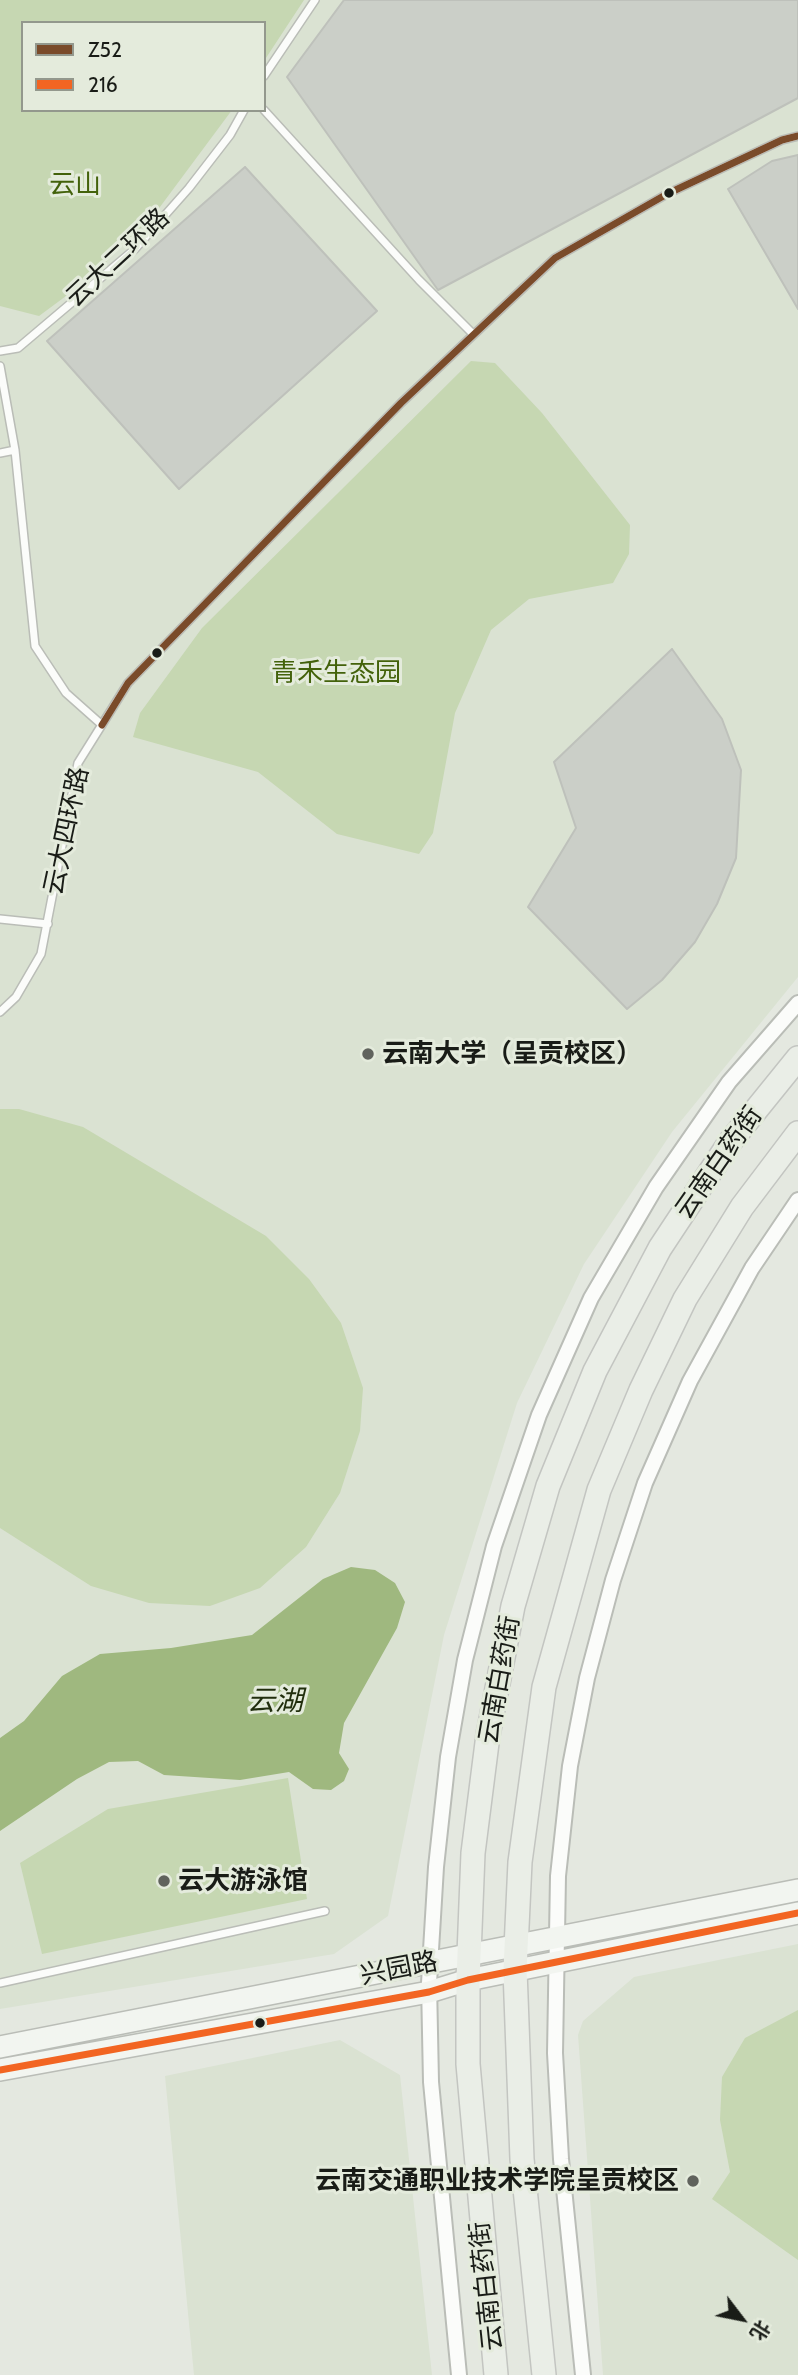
<!DOCTYPE html>
<html>
<head>
<meta charset="utf-8">
<style>
	body { margin:0 }
	#map { position:relative; width:798px; height:2375px; overflow:hidden; background:#e4e8e0; font-family:Cabin,"Noto Sans SC",sans-serif }
	canvas { display:block }
	.legend { position:absolute; left:21px; top:21px; width:245px; height:91px; box-sizing:border-box; background:#e4ebdc; border:2px solid #93988d; margin:0; padding:9px 12px; list-style:none; font-size:21px; color:#191c17 }
	.legend li { display:flex; align-items:center; gap:14px; height:35px }
	.legend b { width:35px; border:2px solid #93988d }
	.north { position:absolute; left:707px; top:2284px; width:70px; height:70px; -webkit-text-stroke:5px #e4ebdc; paint-order:stroke; rotate:122deg; font-size:19px; font-weight:700; line-height:28px; text-align:center; color:#191c17 }
	.north::after { content:''; display:block; margin:auto; width:24px; height:32px; background:#191c17; clip-path:polygon(50% 0,100% 100%,50% 72%,0 100%) }
</style>
</head>
<body>
<div id="map">
<canvas width="798" height="2375"></canvas>
<ul class="legend">
<li><b style="height:9px;background:#7a4b2a"></b>Z52</li>
<li><b style="height:9px;background:#f26522"></b>216</li>
</ul>
<div class="north">北</div>
</div>
<script>
const ctx = document.querySelector('canvas').getContext('2d');
ctx.lineJoin = 'round';
function paint(path, color) {
  ctx.fillStyle = color;
  ctx.fill(path, 'evenodd');
}
function poly(rows) {
  const path = new Path2D();
  for (const r of rows) {
    path.moveTo(r[0], r[1]);
    for (let i = 2; i < r.length; i += 2) path.lineTo(r[i], r[i + 1]);
  }
  return path;
}
function strokePath(path, color, width, dash) {
  ctx.strokeStyle = color;
  ctx.lineWidth = width;
  ctx.lineCap = dash ? 'butt' : 'round';
  ctx.setLineDash(dash || []);
  ctx.stroke(path);
}
function label(font, color, halo, rows, align = 'center') {
  ctx.font = font + ' Cabin,"Noto Sans SC",sans-serif';
  ctx.lineWidth = 6;
  ctx.setLineDash([]);
  ctx.textBaseline = 'middle';
  ctx.strokeStyle = halo;
  ctx.fillStyle = color;
  for (const [text, x, y, turn = 0] of rows) {
    ctx.save();
    ctx.translate(x, y);
    ctx.rotate((+turn || 0) * Math.PI / 180);
    ctx.textAlign = isNaN(turn) ? turn : align;
    if (halo) ctx.strokeText(text, 0, 0);
    ctx.fillText(text, 0, 0);
    ctx.restore();
  }
}
const built = poly([
	[0,0,798,0,798,977,672,1132,584,1264,517,1403,444,1635,388,1916,334,1954,0,2009],
	[23,23,264,23,264,110,23,110],
	[798,1944,798,2375,603,2375,578,2035,583,2021,634,1977],
	[340,2040,400,2075,432,2375,194,2375,165,2076]
]);
const green = poly([
	[0,0,304,0,264,61,264,23,23,23,23,110,232,110,154,215,89,279,39,316,0,306],
	[471,361,495,363,542,413,630,525,629,554,613,583,529,599,491,630,455,713,433,833,419,854,337,834,258,772,133,737,140,713,202,628],
	[0,1109,19,1109,83,1127,266,1236,309,1279,341,1323,363,1388,360,1431,340,1493,306,1547,260,1588,210,1606,149,1603,91,1586,0,1528],
	[288,1778,307,1899,42,1954,20,1863,108,1809],
	[798,2010,798,2260,712,2199,730,2172,720,2120,722,2077,745,2038]
]);
const water = poly([
	[351,1567,375,1570,395,1583,405,1602,397,1628,344,1723,339,1753,349,1769,344,1781,331,1790,313,1789,289,1772,240,1780,164,1775,138,1761,109,1762,77,1779,0,1831,0,1738,24,1721,62,1676,100,1654,171,1648,252,1635,323,1579]
]);
const building = poly([
	[344,0,798,0,798,98,438,290,287,77,344,0],
	[798,155,798,309,728,189,772,161,798,155],
	[245,167,377,311,179,489,47,341,245,167],
	[672,649,722,719,741,770,736,858,717,904,695,942,662,980,627,1009,528,907,576,828,554,762,672,649]
]);
const service = poly([
	[264,76,315,0],
	[264,110,419,280,473,334],
	[0,351,18,348,135,249,189,188,230,135,244,110],
	[0,366,15,450,35,646,66,693,102,725],
	[0,453,15,450],
	[0,919,48,924],
	[0,1012,16,997,41,954,78,763,128,683,401,403,555,258,667,194,782,140,798,136],
	[0,1983,325,1911]
]);
const minor = poly([
	[459,2375,431,2082,429,1983,436,1867,448,1757,465,1660,494,1546,539,1415,591,1298,656,1187,729,1082,798,1003],
	[583,2375,561,2159,555,2053,558,1876,570,1766,587,1678,613,1580,645,1483,690,1381,752,1268,798,1200]
]);
const secondary = poly([
	[0,2047,798,1890],
	[0,2070,429,1992,468,1980,798,1913]
]);
const primary = poly([
	[496,2375,468,2064,468,1980,473,1853,488,1735,513,1606,548,1486,595,1371,660,1248,730,1142,798,1058],
	[544,2375,522,2159,515,1970,520,1862,544,1687,599,1490,641,1390,685,1299,742,1207,798,1133]
]);
const bus1 = poly([
	[102,725,128,683,401,403,555,258,667,194,782,140,798,136]
]);
const bus2 = poly([
	[0,2070,429,1992,468,1980,798,1913]
]);
const markers = [
	[669,193,6,"#191c17"],
	[157,653,6,"#191c17"],
	[368,1054,7,"#60635d"],
	[164,1881,7,"#60635d"],
	[260,2023,6,"#191c17"],
	[693,2181,7,"#60635d"]
];
const parkNames = [
	["云山",75,185],
	["青禾生态园",336,673]
];
const streetNames = [
	["云大二环路",118,258,-43],
	["云大四环路",67,831,-78],
	["云南白药街",719,1163,-55],
	["云南白药街",500,1680,-80],
	["兴园路",399,1969,-11],
	["云南白药街",487,2286,-96]
];
const poiNames = [
	["云南大学（呈贡校区）",382,1054],
	["云大游泳馆",178,1881],
	["云南交通职业技术学院呈贡校区",679,2181,"right"]
];
const waterNames = [
	["云湖",275,1702]
];
paint(built, '#dae2d2');
paint(green, '#c6d7b2');
paint(water, '#9fb87f');
paint(building, '#cbcfc8');
strokePath(building, '#bec1bb', 2);
strokePath(service, '#babdb7', 10);
strokePath(minor, '#babdb7', 18);
strokePath(secondary, '#babdb7', 24);
strokePath(primary, '#c3c5c1', 26);
strokePath(service, '#fbfcfa', 7);
strokePath(minor, '#fbfcfa', 14);
strokePath(secondary, '#f2f5f0', 21);
strokePath(primary, '#eaeee7', 23);
strokePath(bus1, '#7a4b2a', 7);
strokePath(bus2, '#f26522', 7);
for (const [x, y, r, color] of markers) {
  const dot = new Path2D();
  dot.arc(x, y, r, 0, 2 * Math.PI);
  ctx.fillStyle = color;
  ctx.fill(dot);
  strokePath(dot, '#e4ebdc', 2.5);
}
label('26px', '#43620b', '#e4ebdc', parkNames);
label('26px', '#191c17', '#e4ebdc', streetNames);
label('bold 26px', '#191c17', '#e4ebdc', poiNames, 'left');
label('italic 28px', '#212e0d', '#e4ebdc', waterNames);
</script>
</body>
</html>
